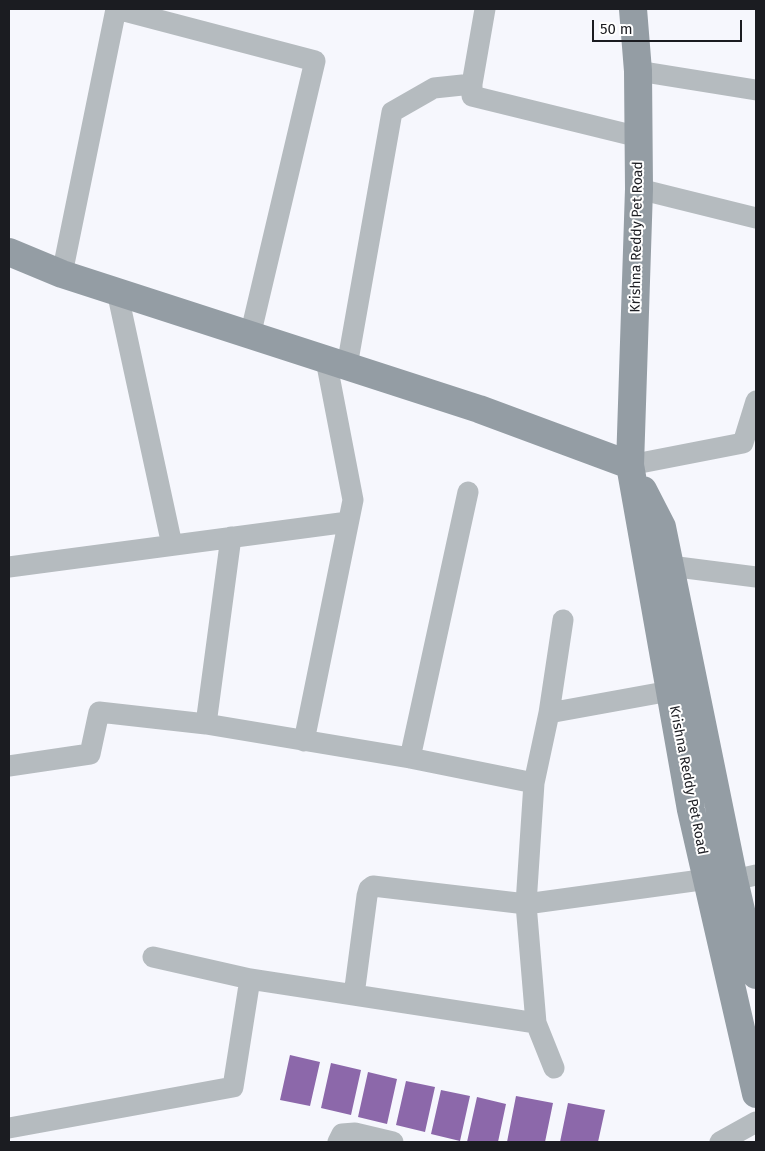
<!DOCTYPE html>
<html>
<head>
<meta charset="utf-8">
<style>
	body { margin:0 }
	#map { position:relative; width:765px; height:1151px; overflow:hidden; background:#f6f7fd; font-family:"Fira Sans",sans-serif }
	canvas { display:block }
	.frame { position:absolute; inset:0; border:10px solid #1b1c21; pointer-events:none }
	.scale { position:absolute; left:592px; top:20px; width:150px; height:22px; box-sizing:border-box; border:2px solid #1b1c21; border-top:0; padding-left:6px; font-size:15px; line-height:18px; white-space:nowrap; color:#1b1c21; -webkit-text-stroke:4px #fff; paint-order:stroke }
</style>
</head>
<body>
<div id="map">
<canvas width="765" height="1151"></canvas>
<div class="frame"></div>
<div class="scale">50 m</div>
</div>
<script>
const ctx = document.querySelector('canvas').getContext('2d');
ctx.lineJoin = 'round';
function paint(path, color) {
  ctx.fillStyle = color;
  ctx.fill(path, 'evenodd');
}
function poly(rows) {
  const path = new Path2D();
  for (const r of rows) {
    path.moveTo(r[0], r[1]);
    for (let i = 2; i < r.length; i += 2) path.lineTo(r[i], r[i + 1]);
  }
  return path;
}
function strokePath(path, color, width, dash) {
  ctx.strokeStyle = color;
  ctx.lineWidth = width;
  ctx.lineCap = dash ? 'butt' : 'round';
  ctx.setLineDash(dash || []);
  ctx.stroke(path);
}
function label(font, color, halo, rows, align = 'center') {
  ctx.font = font + ' "Fira Sans",sans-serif';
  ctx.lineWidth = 4;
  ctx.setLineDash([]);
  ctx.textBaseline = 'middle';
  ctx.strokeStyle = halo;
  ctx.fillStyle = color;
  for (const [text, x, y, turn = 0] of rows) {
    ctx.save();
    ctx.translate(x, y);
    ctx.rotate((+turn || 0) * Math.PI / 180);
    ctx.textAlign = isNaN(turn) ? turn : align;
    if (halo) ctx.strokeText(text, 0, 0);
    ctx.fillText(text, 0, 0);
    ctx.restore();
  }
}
const building = poly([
	[290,1055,320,1062,310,1106,280,1100],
	[331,1063,361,1070,351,1115,321,1108],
	[368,1072,397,1079,387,1124,358,1117],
	[406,1081,435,1087,425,1132,396,1125],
	[441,1090,470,1096,460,1141,431,1134],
	[516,1096,553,1103,545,1142,507,1142],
	[477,1097,506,1104,498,1142,467,1142],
	[568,1103,605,1110,598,1142,560,1142]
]);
const street = poly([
	[117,9,315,61,250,336],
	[485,9,472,84,472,96,639,137],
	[638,71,756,90],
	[639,189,756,218],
	[62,274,116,9],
	[117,291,172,545],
	[347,366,392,112,434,88,472,84],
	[630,465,743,443,756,401],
	[670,566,756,577],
	[9,567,348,522],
	[549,713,670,691],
	[206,724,231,537],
	[304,741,353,500,326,360],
	[410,758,468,492],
	[9,766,90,754,99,712,206,724,410,758,534,783,549,713,563,620],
	[734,880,756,875],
	[153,957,250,979,536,1023,526,904,708,879],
	[354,995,367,896,369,889,373,886,526,904,534,783],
	[536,1023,554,1068],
	[9,1128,233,1087,250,979],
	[338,1142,342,1134,355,1133,393,1142],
	[720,1142,756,1122]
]);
const secondary = poly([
	[633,9,638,71,639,189,630,465,691,810,756,1094],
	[9,252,62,274,479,409,630,465],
	[643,490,662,527,734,880,756,975]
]);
const streetNames = [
	["Krishna Reddy Pet Road",637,237,-89],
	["Krishna Reddy Pet Road",688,780,79]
];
paint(building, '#8c68aa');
strokePath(street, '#b5bbbf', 21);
strokePath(secondary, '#949da4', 28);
label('14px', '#1b1c21', '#fff', streetNames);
</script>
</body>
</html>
